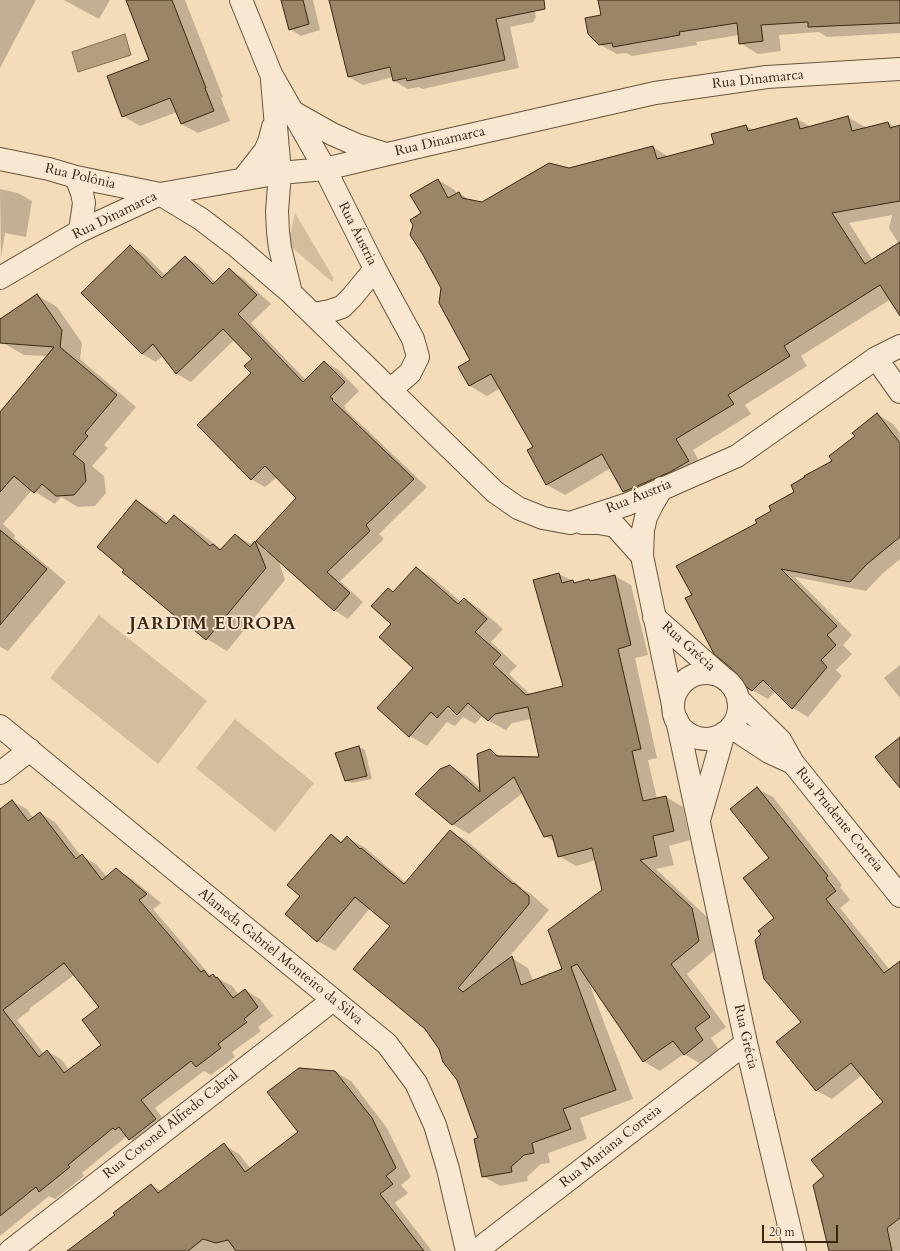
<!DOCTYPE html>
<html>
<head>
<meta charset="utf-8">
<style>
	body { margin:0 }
	#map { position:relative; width:900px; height:1251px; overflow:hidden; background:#f4dcb9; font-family:Cardo,serif }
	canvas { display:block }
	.scale { position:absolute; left:762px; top:1225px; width:76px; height:18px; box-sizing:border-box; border:2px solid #3a2711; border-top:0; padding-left:5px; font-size:12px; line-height:14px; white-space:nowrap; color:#3a2711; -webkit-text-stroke:3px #f8e8d2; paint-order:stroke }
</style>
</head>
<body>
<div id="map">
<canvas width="900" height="1251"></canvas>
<div class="scale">20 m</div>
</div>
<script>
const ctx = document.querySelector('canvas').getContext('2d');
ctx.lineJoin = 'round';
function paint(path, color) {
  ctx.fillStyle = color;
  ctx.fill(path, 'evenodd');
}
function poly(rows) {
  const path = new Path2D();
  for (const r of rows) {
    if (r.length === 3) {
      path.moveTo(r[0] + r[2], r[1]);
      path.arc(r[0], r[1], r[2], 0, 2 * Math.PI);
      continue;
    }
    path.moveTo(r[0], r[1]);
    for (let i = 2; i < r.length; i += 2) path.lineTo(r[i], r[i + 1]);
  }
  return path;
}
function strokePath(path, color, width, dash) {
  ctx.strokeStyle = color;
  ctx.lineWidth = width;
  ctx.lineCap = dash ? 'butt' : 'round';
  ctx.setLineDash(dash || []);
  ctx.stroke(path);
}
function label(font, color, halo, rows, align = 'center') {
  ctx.font = font + ' Cardo,serif';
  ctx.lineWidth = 3.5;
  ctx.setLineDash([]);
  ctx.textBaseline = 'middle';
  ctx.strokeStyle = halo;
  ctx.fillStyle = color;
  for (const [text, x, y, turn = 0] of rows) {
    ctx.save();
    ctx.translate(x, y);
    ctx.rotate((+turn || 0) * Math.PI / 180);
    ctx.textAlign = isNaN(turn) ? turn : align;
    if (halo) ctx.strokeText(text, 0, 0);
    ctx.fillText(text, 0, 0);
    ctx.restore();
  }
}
const green = poly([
	[295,213,333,277,333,282,331,281,288,244],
	[99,615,207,701,158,764,50,678],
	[235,719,314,783,275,832,196,768]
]);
const water = poly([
	[125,34,131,55,78,72,72,52,125,34]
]);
const shadow = poly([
	[0,0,36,0,0,68],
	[64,0,110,0,99,19],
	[130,0,185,0,223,97,221,98,230,121,198,133,181,124,177,112,140,126,123,116,150,60],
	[282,0,313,0,320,30,301,36,290,29],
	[342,0,533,0,536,18,534,19,534,22,510,27,519,68,422,89,419,87,408,89,394,81,393,77,363,85,349,77],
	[599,0,900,0,900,33,827,37,819,32,779,35,781,51,758,54,740,43,739,35,696,42,697,45,632,56,626,53,617,54,599,44,602,16],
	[848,117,865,127,866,129,888,123,896,127,900,126,900,304,891,299,801,356,807,366,745,405,751,414,693,450,705,472,642,502,624,492,611,468,565,495,547,485,528,451,534,447,501,388,487,396,470,386,459,367,471,360,442,288,422,214,438,180,455,190,457,194,459,193,471,201,482,203,569,169,653,147,669,157,715,145,746,126,754,130,797,119,811,127],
	[892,215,889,228,899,244,873,261,849,223],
	[0,189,18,193,32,201,26,237,5,233,1,257],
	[130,246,144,254,166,276,185,257,199,265,216,283,229,270,243,278,271,304,251,323,306,380,324,362,339,370,359,391,344,406,346,408,345,409,427,487,379,534,384,539,340,581,363,602,348,619,334,610,278,559,285,580,227,651,207,639,190,625,182,620,124,572,125,570,137,501,157,513,168,523,174,516,194,528,222,550,235,535,253,545,256,542,260,545,298,498,277,477,265,487,251,479,253,359,235,339,191,382,177,374,163,355,156,362,142,354],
	[37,295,57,307,82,343,80,359,136,407,104,445,108,448,92,466,104,476,106,493,95,506,78,507,61,497,55,504,32,490,3,524,15,535,14,538,66,582,8,651,0,647,0,414,48,356,24,355,3,343,0,338,0,321],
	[877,414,893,424,900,433,900,559,883,573,866,591,795,577,852,635,843,645,852,654,836,670,842,676,808,717,793,708,776,691,768,699,752,690,735,672,693,595,758,523,834,461],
	[417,568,433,578,461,602,464,599,480,609,503,629,491,642,517,666,509,674,531,695,565,687,559,574,577,583,589,580,592,582,615,576,631,585,648,655,635,658,657,758,648,760,657,799,666,797,683,807,690,840,669,846,674,865,656,869,709,919,715,950,687,974,726,1027,711,1038,719,1050,701,1064,684,1054,660,1071,643,1061,588,980,633,1099,580,1118,587,1139,548,1153,550,1163,541,1164,527,1177,528,1181,500,1186,483,1176,480,1138,458,1080,440,1049,391,926,370,908,335,951,318,941,286,914,302,896,331,835,343,842,347,838,364,847,406,883,450,831,467,841,524,890,531,894,549,910,504,963,512,958,528,968,533,981,563,970,603,891,596,860,576,866,559,856,555,842,545,836,523,793,469,834,452,824,450,766,467,776,481,789,490,750,502,757,540,758,531,719,512,723,506,730,489,721,483,715,475,724,463,717,455,726,447,722,427,746,410,736,414,668,392,624,394,593],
	[900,665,900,698,884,678],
	[359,747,365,750,372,779,352,783,346,780],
	[758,789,773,797,842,885,840,887,850,900,840,908,890,970,900,971,900,1251,831,1251,825,1176,884,1102,862,1075,832,1099,817,1091,802,1023],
	[12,801,27,809,33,818,40,813,55,822,81,856,96,864,107,877,117,870,131,878,161,903,153,909,208,973,232,986,239,995,245,990,260,999,273,1016,258,1027,261,1031,232,1052,235,1057,211,1075,204,1071,155,1108,170,1128,144,1148,130,1139,127,1136,82,1173,84,1176,55,1199,49,1196,0,1236,0,810],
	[74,975,101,1007,102,1045,69,1070,62,1060,47,1051,44,1054,17,1020,30,1010,29,1009],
	[335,1072,351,1081,387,1128,411,1177,401,1185,408,1193,395,1203,432,1251,69,1251,116,1215,151,1185,162,1191,224,1145,239,1154,251,1169,299,1132]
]);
const building = poly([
	[126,0,172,0,206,88,205,88,214,111,181,124,170,98,122,117,107,76,149,60,126,0],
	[281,0,303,0,309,24,289,30,281,0],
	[329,0,544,0,545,9,496,19,505,60,407,81,406,78,393,81,390,67,348,77,329,0],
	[598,0,900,0,900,23,808,27,808,22,761,25,763,41,739,44,737,23,679,32,680,35,613,47,612,43,599,45,588,34,585,18,601,15,598,0],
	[848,116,852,131,888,122,890,128,900,125,900,201,832,213,865,264,900,242,900,316,880,285,784,346,790,356,728,395,734,404,676,439,689,461,670,472,623,492,602,454,546,485,527,450,533,447,491,374,469,386,458,367,470,360,439,303,441,288,423,255,410,235,413,225,410,220,421,213,410,195,438,179,448,198,459,192,462,198,482,202,549,163,569,168,653,146,657,159,714,144,711,134,746,125,748,131,797,118,800,129,848,116],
	[130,245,162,278,185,256,213,284,229,268,257,295,238,314,303,382,324,361,345,382,330,397,333,399,332,400,414,479,366,525,370,531,327,572,350,593,334,611,256,541,296,498,265,466,251,480,197,425,251,373,244,366,252,359,223,329,176,374,153,344,142,354,81,293,130,245],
	[37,294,62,330,60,347,117,395,85,433,88,436,73,454,84,463,86,481,74,495,56,496,42,484,34,493,14,476,0,492,0,412,54,347,0,343,0,319,37,294],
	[877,413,900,443,900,537,867,564,850,582,781,569,837,626,827,635,836,645,821,660,827,667,792,709,763,680,752,691,734,678,734,673,731,668,714,654,685,598,692,595,676,566,757,523,755,520,771,511,769,506,794,492,791,485,805,477,804,476,832,461,829,456,855,436,852,433,877,413],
	[136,500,166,524,174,515,210,546,213,544,220,550,235,534,250,547,255,541,266,568,206,640,182,620,181,621,122,572,124,570,97,547,136,500],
	[0,530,47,569,0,625,0,530],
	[416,567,458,604,464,598,487,619,475,632,501,655,493,664,526,695,563,686,533,580,559,573,562,583,573,580,574,583,589,579,590,581,615,575,631,645,618,649,641,749,632,751,643,801,666,796,674,831,653,836,657,856,640,860,692,908,699,941,671,964,710,1017,695,1028,703,1040,684,1055,673,1041,643,1062,577,964,571,967,616,1090,563,1109,571,1129,532,1143,534,1153,524,1155,511,1167,512,1172,482,1177,474,1139,478,1138,457,1080,443,1062,439,1049,425,1029,353,969,390,926,355,897,317,942,285,914,300,896,287,885,331,834,341,843,347,836,360,849,361,848,404,884,450,830,513,884,514,883,529,896,529,904,458,988,463,992,512,956,521,985,562,969,548,930,602,890,592,848,558,857,552,835,544,837,514,777,452,825,415,794,440,769,450,765,480,792,477,754,490,749,497,756,539,757,528,707,495,714,488,721,468,703,457,715,448,706,437,718,431,712,409,737,377,708,413,668,379,637,391,624,371,606,388,588,393,592,416,567],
	[900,737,900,788,875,757,900,737],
	[359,746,367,776,345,781,335,753,359,746],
	[757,787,828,876,826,878,836,891,826,899,884,973,900,961,900,1218,887,1228,892,1251,829,1251,813,1185,824,1176,811,1160,883,1102,851,1063,816,1091,776,1042,801,1022,764,979,755,940,761,934,758,931,774,918,743,878,769,858,730,809,757,787],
	[12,800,28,821,40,812,76,859,82,854,102,880,116,868,147,894,139,900,201,972,204,970,209,977,213,974,216,978,217,977,233,998,245,989,258,1007,244,1019,247,1022,218,1044,221,1048,196,1067,191,1061,141,1100,156,1119,129,1140,119,1127,115,1130,113,1128,68,1165,70,1167,39,1192,36,1187,0,1216,0,809,12,800],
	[64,963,99,1007,82,1020,101,1045,64,1073,47,1050,39,1057,3,1010,64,963],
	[299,1068,335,1071,372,1118,396,1168,386,1176,393,1184,380,1194,424,1251,236,1251,228,1240,216,1243,203,1239,188,1251,67,1251,115,1215,113,1213,151,1184,158,1193,224,1143,245,1172,298,1132,267,1092,299,1068]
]);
const minor = poly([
	[241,0,271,74,325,169,375,269,413,339,418,357,410,373,390,390],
	[272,80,280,173,277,211,278,232,280,248,291,293],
	[293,112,332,134,357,145,386,154],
	[0,159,49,169,76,177,160,194,201,219,235,245,291,293,495,492,518,508,543,518,570,523,628,504,737,456,876,358,900,346],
	[76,177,82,193,84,203,80,231],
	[243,179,265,151,269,142,273,127],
	[0,278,80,231,160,194,280,173,325,169,426,145,655,93,767,77,900,69],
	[313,314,330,311,342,307,352,297,375,269],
	[876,358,900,392],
	[662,488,652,505,646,517,643,530,642,556,673,705],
	[583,523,599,523,615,526,642,556],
	[654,617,722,677],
	[706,706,33],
	[738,699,780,740,793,763,900,896],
	[677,720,746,1043,795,1251],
	[731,727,769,752,793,763],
	[0,773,30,750],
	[699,820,724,733],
	[10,1251,333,1000],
	[476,1251,746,1043]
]);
const tertiary = poly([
	[0,726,387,1044,416,1083,435,1125,448,1169,467,1251]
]);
const streetNames = [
	["Rua Dinamarca",758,80,-6],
	["Rua Dinamarca",440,142,-13],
	["Rua Polônia",80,177,13],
	["Rua Dinamarca",115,216,-26],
	["Rua Áustria",357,234,63],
	["Rua Áustria",639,497,-22],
	["Rua Grécia",688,647,42],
	["Rua Prudente Correia",839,820,51],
	["Alameda Gabriel Monteiro da Silva",280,957,39],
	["Rua Grécia",745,1037,77],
	["Rua Coronel Alfredo Cabral",171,1125,-38],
	["Rua Mariana Correia",611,1147,-38]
];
const districtNames = [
	["JARDIM EUROPA",213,625]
];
paint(green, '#d4bd9c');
paint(water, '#b59e80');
strokePath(water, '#846e54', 1);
paint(shadow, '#0003');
paint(building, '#9b8568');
strokePath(building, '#3a2711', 1);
strokePath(minor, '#68543b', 24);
strokePath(tertiary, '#68543b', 24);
strokePath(minor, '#f8e8d2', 22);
strokePath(tertiary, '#f8e8d2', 22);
label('14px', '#3a2711', '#f8e8d2', streetNames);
ctx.letterSpacing = '1px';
label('bold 18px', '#3a2711', '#f8e8d2', districtNames);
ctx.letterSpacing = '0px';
</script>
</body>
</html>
